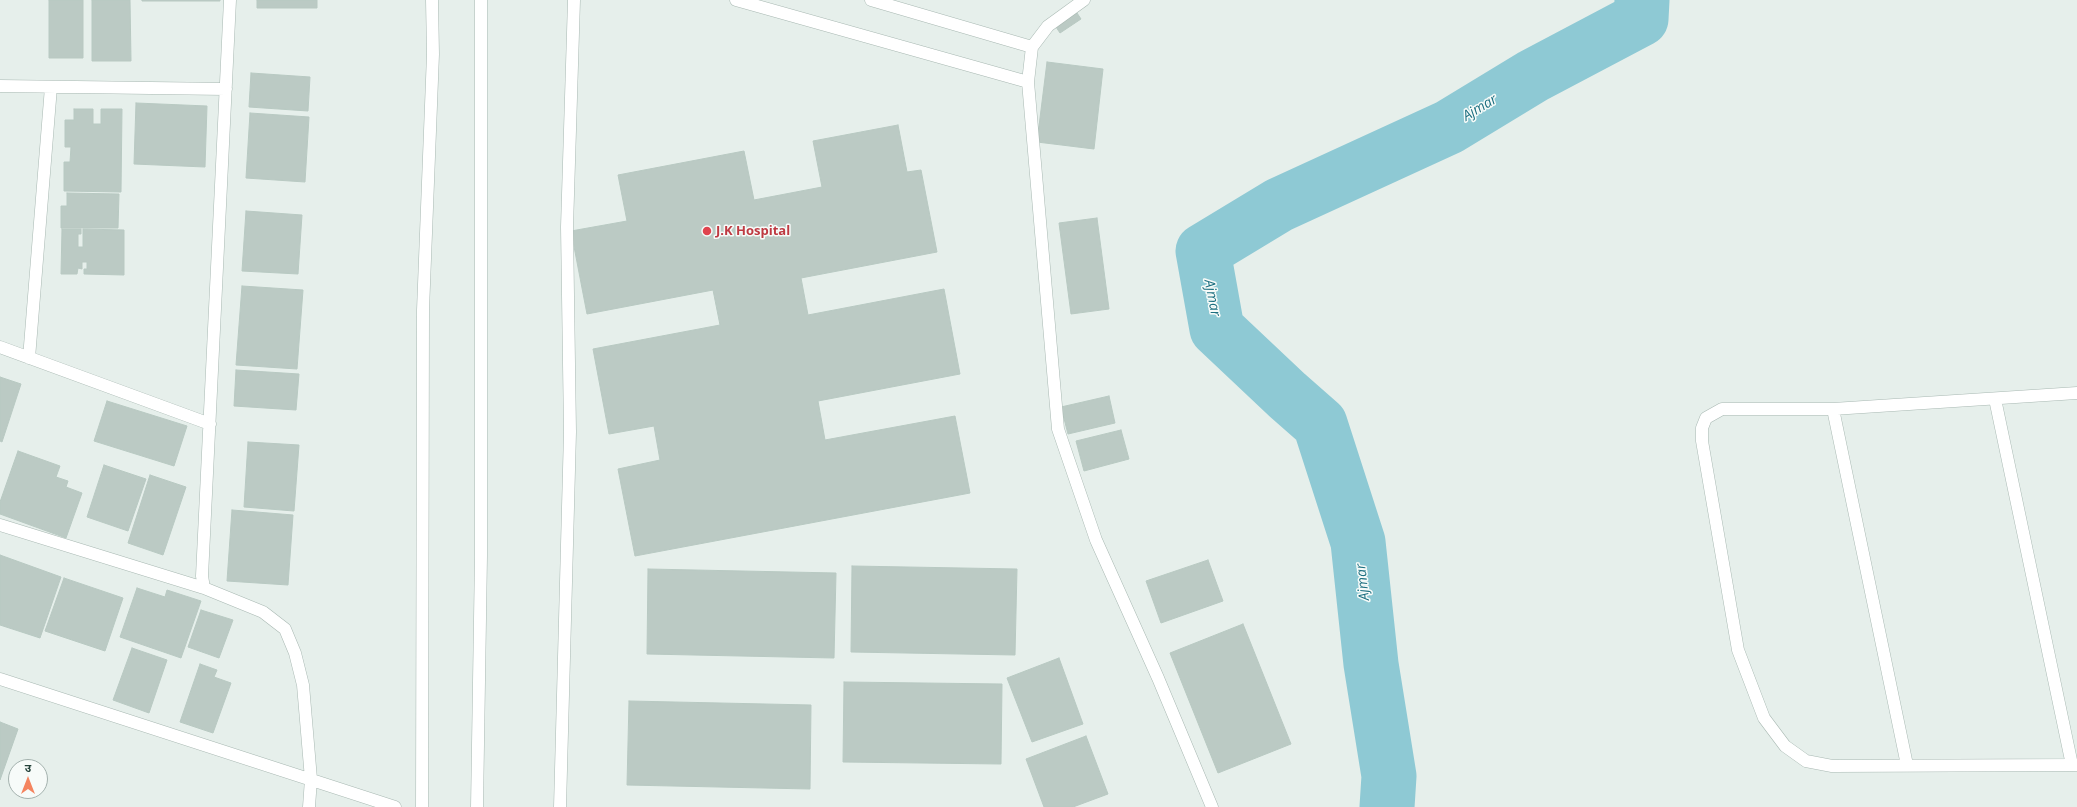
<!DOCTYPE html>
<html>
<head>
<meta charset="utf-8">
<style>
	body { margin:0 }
	#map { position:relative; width:2077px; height:807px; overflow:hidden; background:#e6efeb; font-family:"Open Sans","Noto Sans Devanagari",sans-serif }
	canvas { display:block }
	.north { position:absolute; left:8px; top:759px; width:40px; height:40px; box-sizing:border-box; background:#f7fbf9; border:1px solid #a3b1ad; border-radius:50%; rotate:0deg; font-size:11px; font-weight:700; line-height:16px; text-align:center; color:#24423a }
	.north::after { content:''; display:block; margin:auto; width:14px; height:18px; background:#f4845f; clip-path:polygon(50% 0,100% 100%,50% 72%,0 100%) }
</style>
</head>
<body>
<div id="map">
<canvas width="2077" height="807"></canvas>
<div class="north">उ</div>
</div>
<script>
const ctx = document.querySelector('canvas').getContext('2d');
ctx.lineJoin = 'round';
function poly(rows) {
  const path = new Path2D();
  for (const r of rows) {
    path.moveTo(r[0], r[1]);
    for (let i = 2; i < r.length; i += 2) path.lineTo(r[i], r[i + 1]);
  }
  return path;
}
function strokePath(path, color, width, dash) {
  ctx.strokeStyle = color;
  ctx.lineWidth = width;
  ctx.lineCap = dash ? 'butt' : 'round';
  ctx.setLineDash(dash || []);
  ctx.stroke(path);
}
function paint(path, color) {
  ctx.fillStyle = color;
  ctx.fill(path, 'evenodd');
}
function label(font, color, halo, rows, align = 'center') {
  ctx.font = font + ' "Open Sans",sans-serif';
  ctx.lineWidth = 3;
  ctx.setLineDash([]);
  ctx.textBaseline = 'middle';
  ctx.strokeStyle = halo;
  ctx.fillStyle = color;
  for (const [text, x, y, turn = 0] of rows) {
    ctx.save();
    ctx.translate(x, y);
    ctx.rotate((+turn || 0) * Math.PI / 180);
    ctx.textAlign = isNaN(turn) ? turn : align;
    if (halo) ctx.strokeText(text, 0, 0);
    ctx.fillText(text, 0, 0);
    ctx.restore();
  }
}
const river = poly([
	[1387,807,1389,776,1371,664,1358,542,1320,424,1287,395,1217,329,1203,251,1279,205,1449,127,1533,76,1641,19,1642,0]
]);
const building = poly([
	[49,0,83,0,83,58,49,58,49,0],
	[92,0,130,0,131,61,92,61,92,0],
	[142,0,220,0,220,1,142,1,142,0],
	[257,0,317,0,317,8,257,8,257,0],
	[1075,10,1081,19,1060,33,1054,24,1075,10],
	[1047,62,1103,69,1094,149,1037,142,1047,62],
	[251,73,310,77,308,111,249,107,251,73],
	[136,103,207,106,205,167,134,164,136,103],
	[74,109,93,109,93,124,101,124,101,109,122,109,121,192,64,191,64,162,70,162,71,147,65,147,65,120,74,120,74,109],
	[250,113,309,117,305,182,246,178,250,113],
	[898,125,907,172,921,170,937,252,801,278,808,315,944,289,960,374,818,401,825,440,955,416,970,493,635,556,618,469,660,460,654,426,609,434,593,349,720,325,713,290,587,314,571,231,627,221,618,175,744,151,754,200,822,187,813,141,898,125],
	[67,193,119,194,118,228,61,228,61,206,67,206,67,193],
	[246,211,302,215,298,274,242,271,246,211],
	[1097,218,1109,309,1071,314,1059,223,1097,218],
	[62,229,81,229,81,234,78,234,78,247,83,247,83,229,124,230,124,275,84,274,84,269,87,269,87,262,82,262,82,269,78,268,77,274,61,274,62,229],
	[242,286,303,290,297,369,236,365,242,286],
	[236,370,299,374,296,410,234,406,236,370],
	[0,377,21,384,2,442,0,441,0,377],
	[1109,396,1115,423,1068,434,1061,407,1109,396],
	[107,401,187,426,174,466,94,441,107,401],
	[1121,430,1129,459,1084,471,1076,441,1121,430],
	[248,442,299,445,294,511,244,507,248,442],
	[18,451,60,466,56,477,68,481,66,487,82,493,66,538,0,514,0,502,18,451],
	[104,465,146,479,128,531,87,517,104,465],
	[150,475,186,487,163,555,128,543,150,475],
	[232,510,293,515,288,585,227,581,232,510],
	[0,555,61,577,40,638,0,625,0,555],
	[1208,560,1223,601,1161,623,1146,581,1208,560],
	[852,566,1017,569,1015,655,851,652,852,566],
	[648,569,836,573,834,658,647,654,648,569],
	[64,578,123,598,105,651,45,631,64,578],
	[137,588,165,597,167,590,201,601,181,658,120,637,137,588],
	[201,610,233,620,219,658,188,647,201,610],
	[1243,624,1291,744,1218,773,1170,653,1243,624],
	[132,648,167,660,149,713,113,700,132,648],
	[1059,658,1083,724,1032,742,1007,678,1059,658],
	[200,664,217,670,214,677,231,683,213,733,180,722,200,664],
	[844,682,1002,684,1001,764,843,762,844,682],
	[629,701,811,705,810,789,627,785,629,701],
	[0,722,18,729,0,780,0,722],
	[1086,736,1108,794,1073,807,1044,807,1026,759,1086,736]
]);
const service = poly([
	[736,0,1028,82],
	[871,0,1032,47],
	[1084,0,1048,26,1032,47,1028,82,1058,429,1096,540,1158,678,1212,807],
	[560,807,570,432,567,227,574,0]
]);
const minor = poly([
	[0,86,226,89],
	[0,347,210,424],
	[29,358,51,87],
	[2077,393,1833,409,1722,409,1706,418,1702,428,1702,441,1738,650,1764,718,1785,746,1806,761,1832,766,2077,765],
	[1995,399,2072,765],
	[1833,409,1907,765],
	[0,525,204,588,202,576,230,0],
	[204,588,263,612,285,629,295,653,303,685,311,779,309,807],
	[0,679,395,807]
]);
const tertiary = poly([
	[422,807,423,310,433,54,432,0],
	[477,807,481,556,481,0]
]);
const markers = [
	[707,231,5,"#e0444e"]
];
const healthNames = [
	["J.K Hospital",716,231]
];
const waterNames = [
	["Ajmar",1480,108,-31],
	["Ajmar",1212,298,79],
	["Ajmar",1363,582,-96]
];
strokePath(river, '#8ec9d4', 55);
paint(building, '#bbcac4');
strokePath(building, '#b8c9c2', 1);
strokePath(service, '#a8b8b2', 13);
strokePath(minor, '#a8b8b2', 13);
strokePath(tertiary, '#a8b8b2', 13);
strokePath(service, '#fff', 12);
strokePath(minor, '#fff', 12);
strokePath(tertiary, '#fff', 12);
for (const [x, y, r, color] of markers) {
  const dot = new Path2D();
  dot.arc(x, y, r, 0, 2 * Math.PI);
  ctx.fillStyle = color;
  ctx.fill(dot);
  strokePath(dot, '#f7fbf9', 1.5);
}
label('bold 13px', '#be3a42', '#f7fbf9', healthNames, 'left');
label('italic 14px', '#1c6f80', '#f7fbf9', waterNames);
</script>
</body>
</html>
